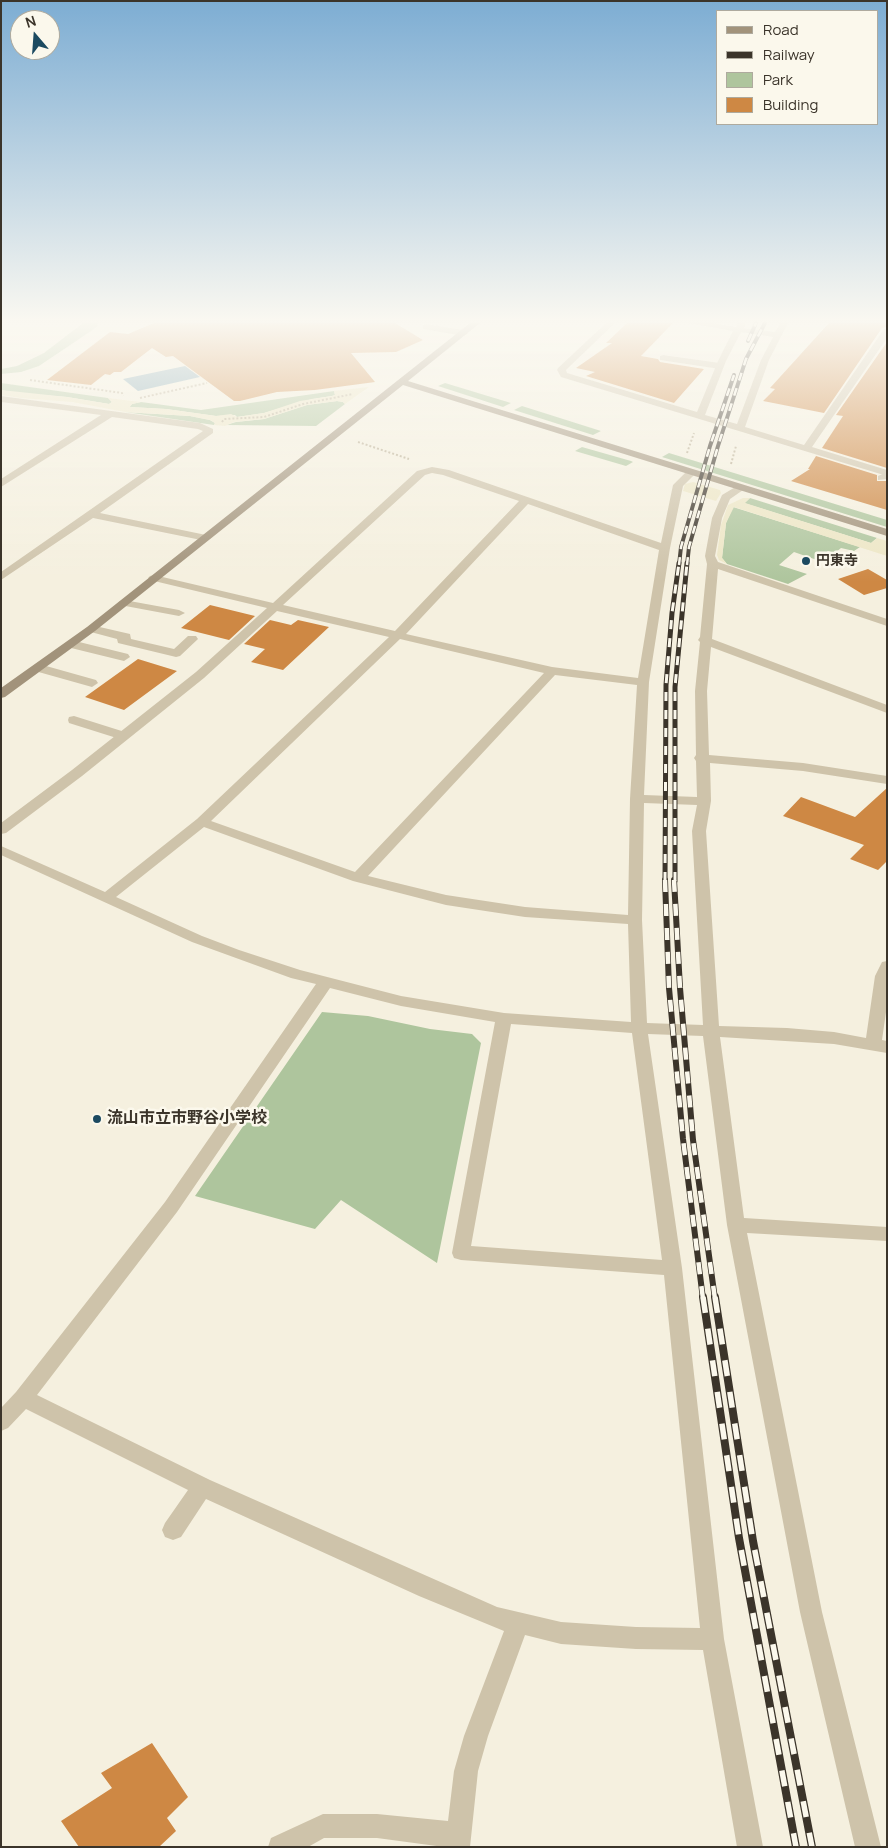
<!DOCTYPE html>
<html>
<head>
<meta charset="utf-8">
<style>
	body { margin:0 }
	#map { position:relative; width:888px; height:1848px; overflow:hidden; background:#f5f0df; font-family:Manrope,sans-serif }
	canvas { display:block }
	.frame { position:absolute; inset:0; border:2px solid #3b342a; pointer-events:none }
	.legend { position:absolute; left:716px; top:10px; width:162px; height:115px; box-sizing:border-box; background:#fbf8ec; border:1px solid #aeaa9e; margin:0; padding:6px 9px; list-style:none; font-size:15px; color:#3b342a }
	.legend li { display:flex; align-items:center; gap:10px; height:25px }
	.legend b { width:25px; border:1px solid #aeaa9e }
	.north { position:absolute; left:10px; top:10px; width:50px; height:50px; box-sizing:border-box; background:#fbf8ec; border:1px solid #aeaa9e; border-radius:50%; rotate:342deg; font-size:14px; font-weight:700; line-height:20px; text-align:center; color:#3b342a }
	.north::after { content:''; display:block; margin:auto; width:18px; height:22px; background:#1c4a60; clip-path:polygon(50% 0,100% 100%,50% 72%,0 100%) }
</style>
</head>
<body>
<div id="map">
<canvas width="888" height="1848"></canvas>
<div class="frame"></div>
<ul class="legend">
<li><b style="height:6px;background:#a2937b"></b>Road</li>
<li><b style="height:6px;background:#3b342a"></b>Railway</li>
<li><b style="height:14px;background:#aec59d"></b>Park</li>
<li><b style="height:14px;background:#ce8844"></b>Building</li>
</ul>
<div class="north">N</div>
</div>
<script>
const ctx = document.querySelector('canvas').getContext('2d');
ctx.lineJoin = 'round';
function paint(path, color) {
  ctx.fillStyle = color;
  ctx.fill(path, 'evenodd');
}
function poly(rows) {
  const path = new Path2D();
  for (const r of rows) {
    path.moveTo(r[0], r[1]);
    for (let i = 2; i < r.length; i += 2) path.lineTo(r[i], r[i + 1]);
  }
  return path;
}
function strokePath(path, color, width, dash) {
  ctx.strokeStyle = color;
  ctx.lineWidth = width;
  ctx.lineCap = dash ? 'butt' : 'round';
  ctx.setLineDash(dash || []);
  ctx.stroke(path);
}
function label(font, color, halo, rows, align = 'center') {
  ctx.font = font + ' Manrope,"Noto Sans JP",sans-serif';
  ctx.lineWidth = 5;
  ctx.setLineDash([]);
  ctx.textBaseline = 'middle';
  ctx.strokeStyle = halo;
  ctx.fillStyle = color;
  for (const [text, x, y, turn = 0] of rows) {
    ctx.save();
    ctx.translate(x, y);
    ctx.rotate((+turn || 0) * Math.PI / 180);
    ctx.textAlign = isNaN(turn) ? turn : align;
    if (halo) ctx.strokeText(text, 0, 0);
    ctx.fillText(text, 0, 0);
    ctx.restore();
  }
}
const green = poly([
	[83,323,98,323,97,327,39,366,21,372,1,374,1,369,17,366,44,353],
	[1,383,108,398,112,402,109,404,67,397,17,393,1,390],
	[445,383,511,403,503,407,438,386],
	[334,391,335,395,332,396,312,399,264,413,237,417,235,415,216,416,166,409,129,407,132,404,141,402,201,410],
	[337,401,343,402,345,404,316,426,226,425,236,422,264,419,307,405],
	[522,406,601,431,593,435,514,410],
	[125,412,190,416,210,420,215,423,214,425],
	[582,447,631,461,633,462,626,466,575,451],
	[669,453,887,520,887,527,662,457],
	[750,498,877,538,871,543,744,503],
	[733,507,860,547,854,551,841,548,835,553,828,551,817,560,794,552,779,565,807,574,788,584,727,564,722,558,726,523],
	[322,1012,368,1016,430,1029,472,1034,481,1043,437,1263,341,1200,315,1229,195,1196]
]);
const plaza = poly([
	[369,387,345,404,343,402,337,401,307,405,264,419,234,422,225,426,214,425,215,423,210,420,190,416,125,412,72,402,20,398,1,395,1,390,67,397,109,404,112,402,108,398,141,402,132,404,130,407,166,409,216,416,231,414,237,417,264,413,300,401,332,396,335,395,334,391],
	[693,482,720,490,721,493,716,501,683,491,685,484],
	[743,498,750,498,745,503,871,543,877,538,887,541,887,556,734,507,726,523,722,558,727,564,719,560,717,555,721,525,728,505]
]);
const water = poly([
	[185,366,200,377,138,391,123,379]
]);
const building = poly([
	[154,323,395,323,423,340,396,352,351,353,375,382,315,390,277,392,240,401,234,401,173,356,166,357,152,348,121,372,114,372,110,375,105,374,91,385,47,380,110,332,128,334],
	[627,323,673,323,641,356,658,359,660,362,704,369,674,403,586,376,595,372,576,368,612,343,606,343],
	[829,323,887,323,887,327,882,328,824,413,763,401,775,389,770,388],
	[887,342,887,468,822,448,843,416,836,415],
	[816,456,877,475,877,481,887,481,887,510,791,481,810,469,808,469],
	[868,569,887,580,887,588,864,595,838,579],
	[210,605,255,616,229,640,181,628],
	[270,620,291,625,298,620,329,627,283,670,251,662,265,649,244,644],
	[138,659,177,671,124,710,85,697],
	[887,788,887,861,878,870,850,859,864,845,783,816,801,797,855,817],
	[152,1743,188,1797,167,1818,176,1831,159,1847,79,1847,61,1821,112,1788,101,1773]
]);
const path = poly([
	[30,380,122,393,123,396],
	[140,398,207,383],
	[222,422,224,419,264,417,303,404,353,394],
	[358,442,409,459],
	[687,453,694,433],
	[731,464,736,446]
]);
const lane = poly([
	[426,324,464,330,468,333,464,336,423,329,423,325,426,324],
	[663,355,720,363,724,366,720,369,660,360,660,356,663,355],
	[887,472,887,479,878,480,878,476,887,472],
	[124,600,179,610,185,613,179,616,120,605,118,603,120,601,124,600],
	[91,625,130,634,131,639,174,649,188,636,196,636,198,639,180,656,176,657,118,643,117,639,87,631,85,629,91,625],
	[71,640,128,654,130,657,124,661,67,647,65,644,71,640],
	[39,664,96,680,98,683,92,687,35,671,33,668,39,664],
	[74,716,128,733,129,736,123,740,69,723,68,720,69,717,74,716]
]);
const street = poly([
	[606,323,615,323,566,370,567,373,697,412,718,361,733,331,688,323,713,323,736,327,738,323,746,323,744,328,775,332,780,323,788,323,769,360,745,427,804,445,884,329,887,329,887,338,812,447,887,470,887,476,561,377,557,370,558,368,606,323],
	[741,332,773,337,761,360,737,424,705,415,726,361,741,332],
	[1,396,200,423,213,429,213,433,100,513,206,535,211,538,206,541,93,518,1,580,1,572,203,431,198,429,112,417,1,487,1,479,101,415,1,402,1,396],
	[432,467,449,470,661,543,673,485,687,471,691,470,696,473,683,486,670,548,649,682,644,795,697,797,696,761,694,758,696,755,695,691,700,642,698,640,700,637,707,564,705,556,712,518,722,495,737,486,741,485,746,488,730,499,722,518,715,556,718,562,887,619,887,626,718,569,712,639,887,705,887,713,711,647,707,691,709,755,803,763,887,776,887,784,803,771,710,763,711,801,706,831,719,1026,787,1028,834,1032,866,1038,875,976,882,962,887,961,887,1005,882,1040,887,1041,887,1053,834,1044,720,1037,744,1218,887,1227,887,1241,747,1233,822,1612,881,1847,855,1847,800,1612,727,1225,703,1036,648,1034,682,1268,724,1639,763,1847,737,1847,703,1650,636,1649,561,1644,525,1635,488,1736,478,1771,470,1847,444,1847,377,1838,324,1838,308,1847,268,1847,271,1838,323,1814,377,1814,448,1821,454,1771,464,1736,504,1631,419,1596,206,1499,181,1537,173,1540,165,1537,162,1530,165,1523,188,1490,26,1409,8,1428,1,1431,1,1408,16,1392,165,1202,316,984,291,978,192,942,1,855,1,846,105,892,197,819,389,637,277,611,204,678,82,776,6,833,1,834,1,823,72,770,196,672,267,608,150,580,148,578,150,576,154,575,273,603,417,471,432,467],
	[432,473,443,475,519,501,395,631,283,605,425,475,432,473],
	[528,504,659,550,638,678,552,667,406,634,528,504],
	[400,639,544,673,355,872,211,821,400,639],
	[555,675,637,685,630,799,628,915,525,907,446,895,368,876,555,675],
	[644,803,697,805,692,831,703,1025,647,1023,642,920,644,803],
	[204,827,353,881,446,905,525,917,628,924,631,1022,504,1013,401,996,300,970,239,950,202,936,116,897,204,827],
	[330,988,401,1006,495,1022,452,1253,454,1258,461,1260,664,1275,700,1628,636,1627,561,1622,497,1607,210,1480,37,1395,177,1212,330,988],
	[511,1024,632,1033,662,1260,471,1246,511,1024]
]);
const secondary = poly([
	[470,323,480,323,408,381,887,529,887,536,403,385,95,631,5,697,1,698,1,688,87,627,470,323]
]);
const railFar3 = poly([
	[748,341,756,323],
	[679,565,681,547,710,446,734,375],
	[687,565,689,547,718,446,746,359,765,323]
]);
const railFar2 = poly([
	[665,881,666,685,672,613,679,563],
	[675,881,675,687,687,563]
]);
const railFar1 = poly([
	[665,880,669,988,683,1139,703,1299],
	[674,880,680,988,693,1140,715,1299]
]);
const rail = poly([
	[703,1297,739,1538,796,1847],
	[715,1297,753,1541,812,1847]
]);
const markers = [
	[806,561,5,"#1c4a60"],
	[97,1119,5,"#1c4a60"]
];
const farPoinames = [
	["円東寺",816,561]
];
const poiNames = [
	["流山市立市野谷小学校",107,1119]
];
paint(green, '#aec59d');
paint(plaza, '#ede6c5');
paint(water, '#7ca3b4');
paint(building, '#ce8844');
strokePath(path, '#baae94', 2, [2, 2]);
paint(lane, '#cec3aa');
paint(street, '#cec3aa');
paint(secondary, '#a2937b');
strokePath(railFar3, '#3b342a', 4);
strokePath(railFar2, '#3b342a', 5);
strokePath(railFar1, '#3b342a', 6);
strokePath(rail, '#3b342a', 8);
strokePath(railFar3, '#fbf8ec', 2.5, [8]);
strokePath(railFar2, '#fbf8ec', 3, [9]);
strokePath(railFar1, '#fbf8ec', 4.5, [12]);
strokePath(rail, '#fbf8ec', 5.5, [16]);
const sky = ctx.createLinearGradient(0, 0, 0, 582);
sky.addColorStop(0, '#7dadd3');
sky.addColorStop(0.55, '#faf8f1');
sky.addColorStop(1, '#faf8f100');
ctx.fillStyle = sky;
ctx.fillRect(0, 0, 888, 582);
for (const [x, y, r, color] of markers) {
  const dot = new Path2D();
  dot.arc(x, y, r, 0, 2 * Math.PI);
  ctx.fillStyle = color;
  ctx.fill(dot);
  strokePath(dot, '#fbf8ec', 2);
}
label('bold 14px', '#3b342a', '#fbf8ec', farPoinames, 'left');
label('bold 16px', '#3b342a', '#fbf8ec', poiNames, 'left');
</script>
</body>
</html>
